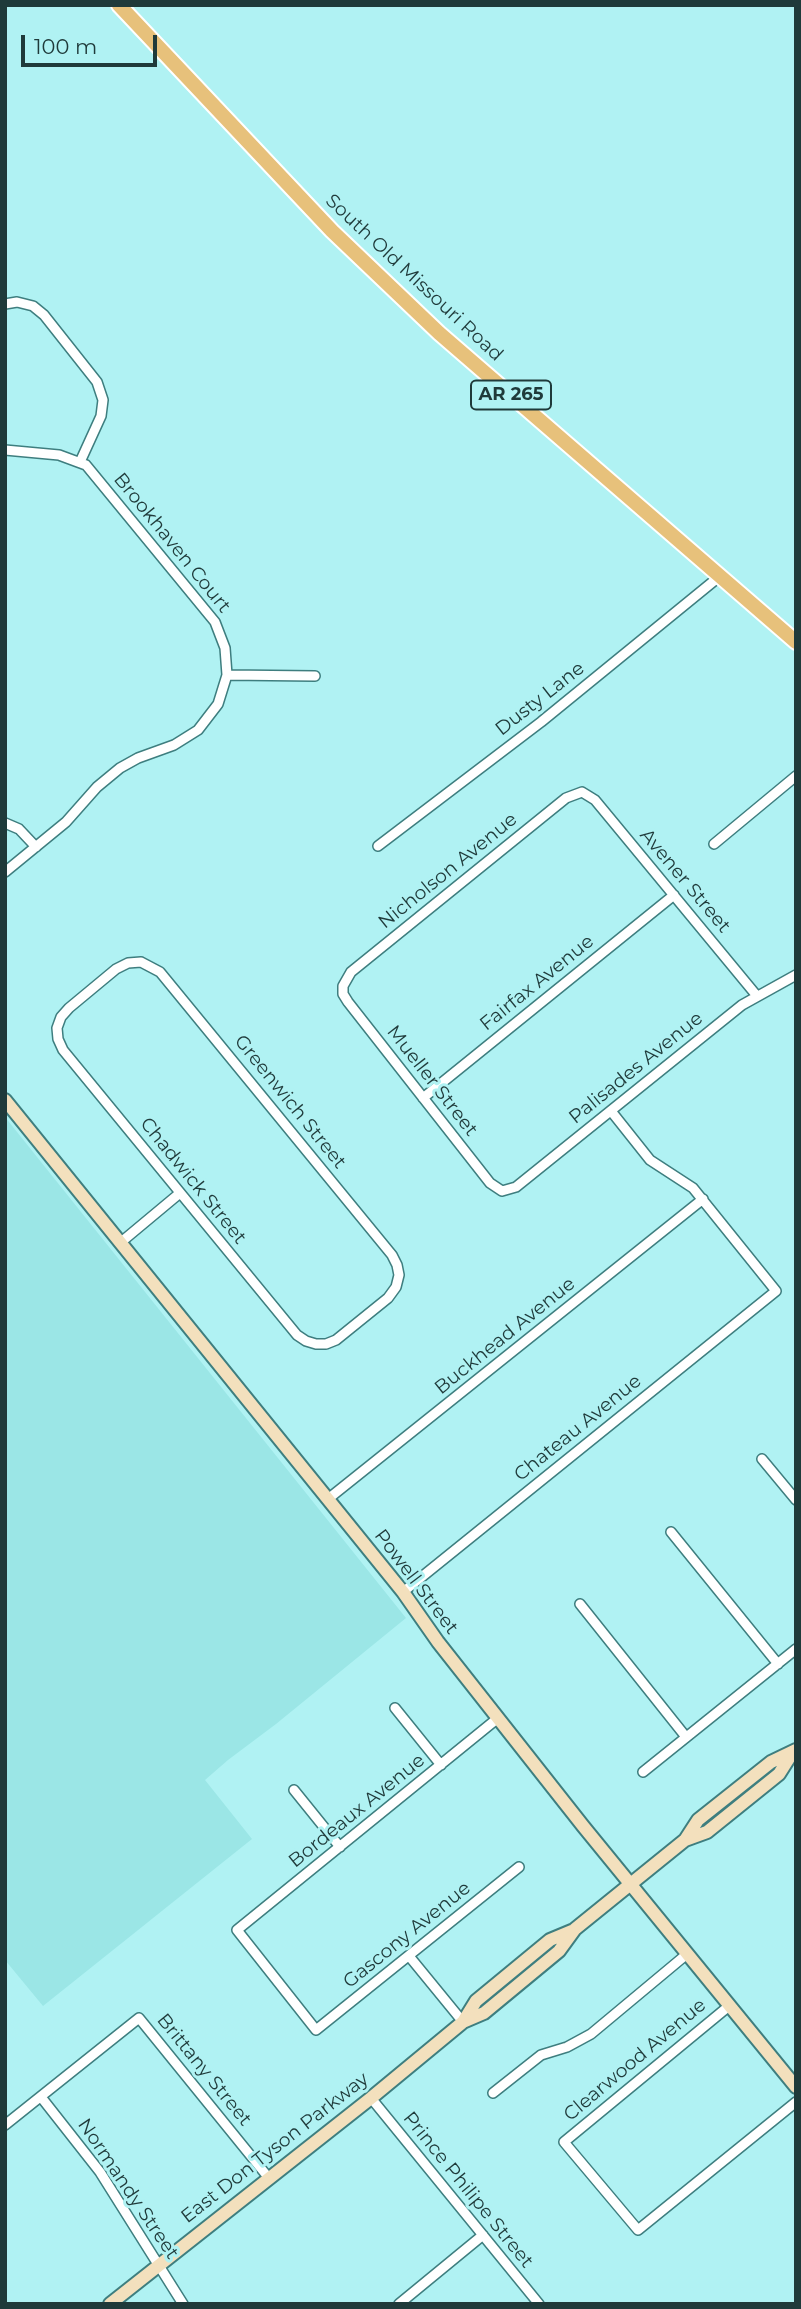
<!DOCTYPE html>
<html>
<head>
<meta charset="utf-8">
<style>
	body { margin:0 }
	#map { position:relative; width:801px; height:2309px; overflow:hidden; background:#b0f2f3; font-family:Montserrat,sans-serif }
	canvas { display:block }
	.frame { position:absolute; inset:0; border:7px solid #1f3a3a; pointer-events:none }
	.scale { position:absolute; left:21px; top:35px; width:136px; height:32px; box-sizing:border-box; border:4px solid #1f3a3a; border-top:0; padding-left:9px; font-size:21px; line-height:24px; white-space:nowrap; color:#1f3a3a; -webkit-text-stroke:5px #b0f2f3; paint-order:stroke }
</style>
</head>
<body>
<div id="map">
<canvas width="801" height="2309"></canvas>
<div class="frame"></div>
<div class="scale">100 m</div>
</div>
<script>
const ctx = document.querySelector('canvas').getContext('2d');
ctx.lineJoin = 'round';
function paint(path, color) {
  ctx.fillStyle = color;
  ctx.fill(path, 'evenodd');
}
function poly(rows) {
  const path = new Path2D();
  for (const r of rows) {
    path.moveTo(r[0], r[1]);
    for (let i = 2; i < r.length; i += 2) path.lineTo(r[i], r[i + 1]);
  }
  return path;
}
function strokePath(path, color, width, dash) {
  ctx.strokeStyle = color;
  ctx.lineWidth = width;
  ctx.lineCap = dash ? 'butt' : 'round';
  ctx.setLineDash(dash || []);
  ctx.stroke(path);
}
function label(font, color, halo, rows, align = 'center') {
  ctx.font = font + ' Montserrat,sans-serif';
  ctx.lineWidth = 6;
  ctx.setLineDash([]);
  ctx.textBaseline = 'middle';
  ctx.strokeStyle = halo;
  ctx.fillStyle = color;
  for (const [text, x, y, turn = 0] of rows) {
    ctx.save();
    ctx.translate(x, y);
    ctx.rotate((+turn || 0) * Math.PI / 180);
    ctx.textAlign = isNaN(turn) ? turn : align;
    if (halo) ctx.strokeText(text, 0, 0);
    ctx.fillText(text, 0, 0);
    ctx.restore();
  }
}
const built = poly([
	[5,1117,406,1618,276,1724,228,1760,205,1780,252,1839,43,2006,5,1960]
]);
const street = poly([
	[5,304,17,302,33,306,44,315,97,382,103,400,101,416,80,462],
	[5,450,59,455,86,465,215,622,225,648,227,675,218,704,198,730,174,745,138,758,120,768,97,787,66,822,5,872],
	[227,675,315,676],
	[5,823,19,829,36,847],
	[714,844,796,776],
	[378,846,541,722,720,576],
	[141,962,160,972,392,1255,397,1265,399,1275,396,1287,388,1298,336,1340,326,1344,316,1344,306,1341,297,1335,63,1050,58,1039,57,1028,61,1017,69,1008,116,969,128,963,141,962],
	[757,996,595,800,582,792,566,798,351,972,343,986,343,994,348,1002,490,1183,502,1191,516,1187,742,1005,796,975],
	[423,1098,674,895],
	[120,1243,180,1193],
	[762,1459,796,1500],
	[328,1499,703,1199],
	[671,1532,778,1664],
	[403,1592,776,1291,693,1188,650,1160,611,1111],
	[580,1604,686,1737],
	[395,1708,441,1765],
	[498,1718,237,1930,316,2030,519,1867],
	[643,1772,796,1649],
	[294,1790,340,1847],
	[409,1956,463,2022],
	[729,2006,564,2142,638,2230,796,2102],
	[493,2093,541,2055,567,2047,591,2034,687,1954],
	[41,2097,100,2172,183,2304],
	[371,2098,539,2304],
	[5,2125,139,2018,268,2177],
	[399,2304,483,2235]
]);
const secondary = poly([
	[5,1100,403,1592,438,1642,583,1826,796,2087],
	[685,1840,707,1832,779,1774,791,1755],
	[463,2022,476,2001,550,1940,574,1930],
	[110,2304,371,2098,463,2022,484,2013,559,1951,575,1929,685,1840,698,1820,771,1762,796,1750]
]);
const primary = poly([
	[119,5,332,231,439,333,796,642]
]);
const shields = [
	[511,395,80]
];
const shieldNames = [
	["AR 265",511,395]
];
const streetNames = [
	["South Old Missouri Road",414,278,43],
	["Brookhaven Court",172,543,51],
	["Dusty Lane",540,699,-38],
	["Nicholson Avenue",448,871,-39],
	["Avener Street",685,881,50],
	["Fairfax Avenue",537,983,-39],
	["Palisades Avenue",636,1068,-39],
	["Mueller Street",432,1081,52],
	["Greenwich Street",290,1102,51],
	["Chadwick Street",193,1181,51],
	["Buckhead Avenue",505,1336,-39],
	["Chateau Avenue",578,1428,-39],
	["Powell Street",416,1582,53],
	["Bordeaux Avenue",357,1811,-39],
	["Gascony Avenue",407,1935,-39],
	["Clearwood Avenue",635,2060,-40],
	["Brittany Street",204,2070,51],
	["East Don Tyson Parkway",275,2148,-38],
	["Normandy Street",128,2189,56],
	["Prince Philipe Street",468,2190,51]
];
paint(built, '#9be6e6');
strokePath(street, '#3e7e7f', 12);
strokePath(secondary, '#3e7e7f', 16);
strokePath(primary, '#fff', 18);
strokePath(street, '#fff', 9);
strokePath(secondary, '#f3e0bd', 12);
strokePath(primary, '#e7c17b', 14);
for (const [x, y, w] of shields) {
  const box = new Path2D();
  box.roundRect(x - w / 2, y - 14.5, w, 29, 5);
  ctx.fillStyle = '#b0f2f3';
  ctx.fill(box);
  strokePath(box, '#1f3a3a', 2);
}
label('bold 18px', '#1f3a3a', null, shieldNames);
label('19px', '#1f3a3a', '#b0f2f3', streetNames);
</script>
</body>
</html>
